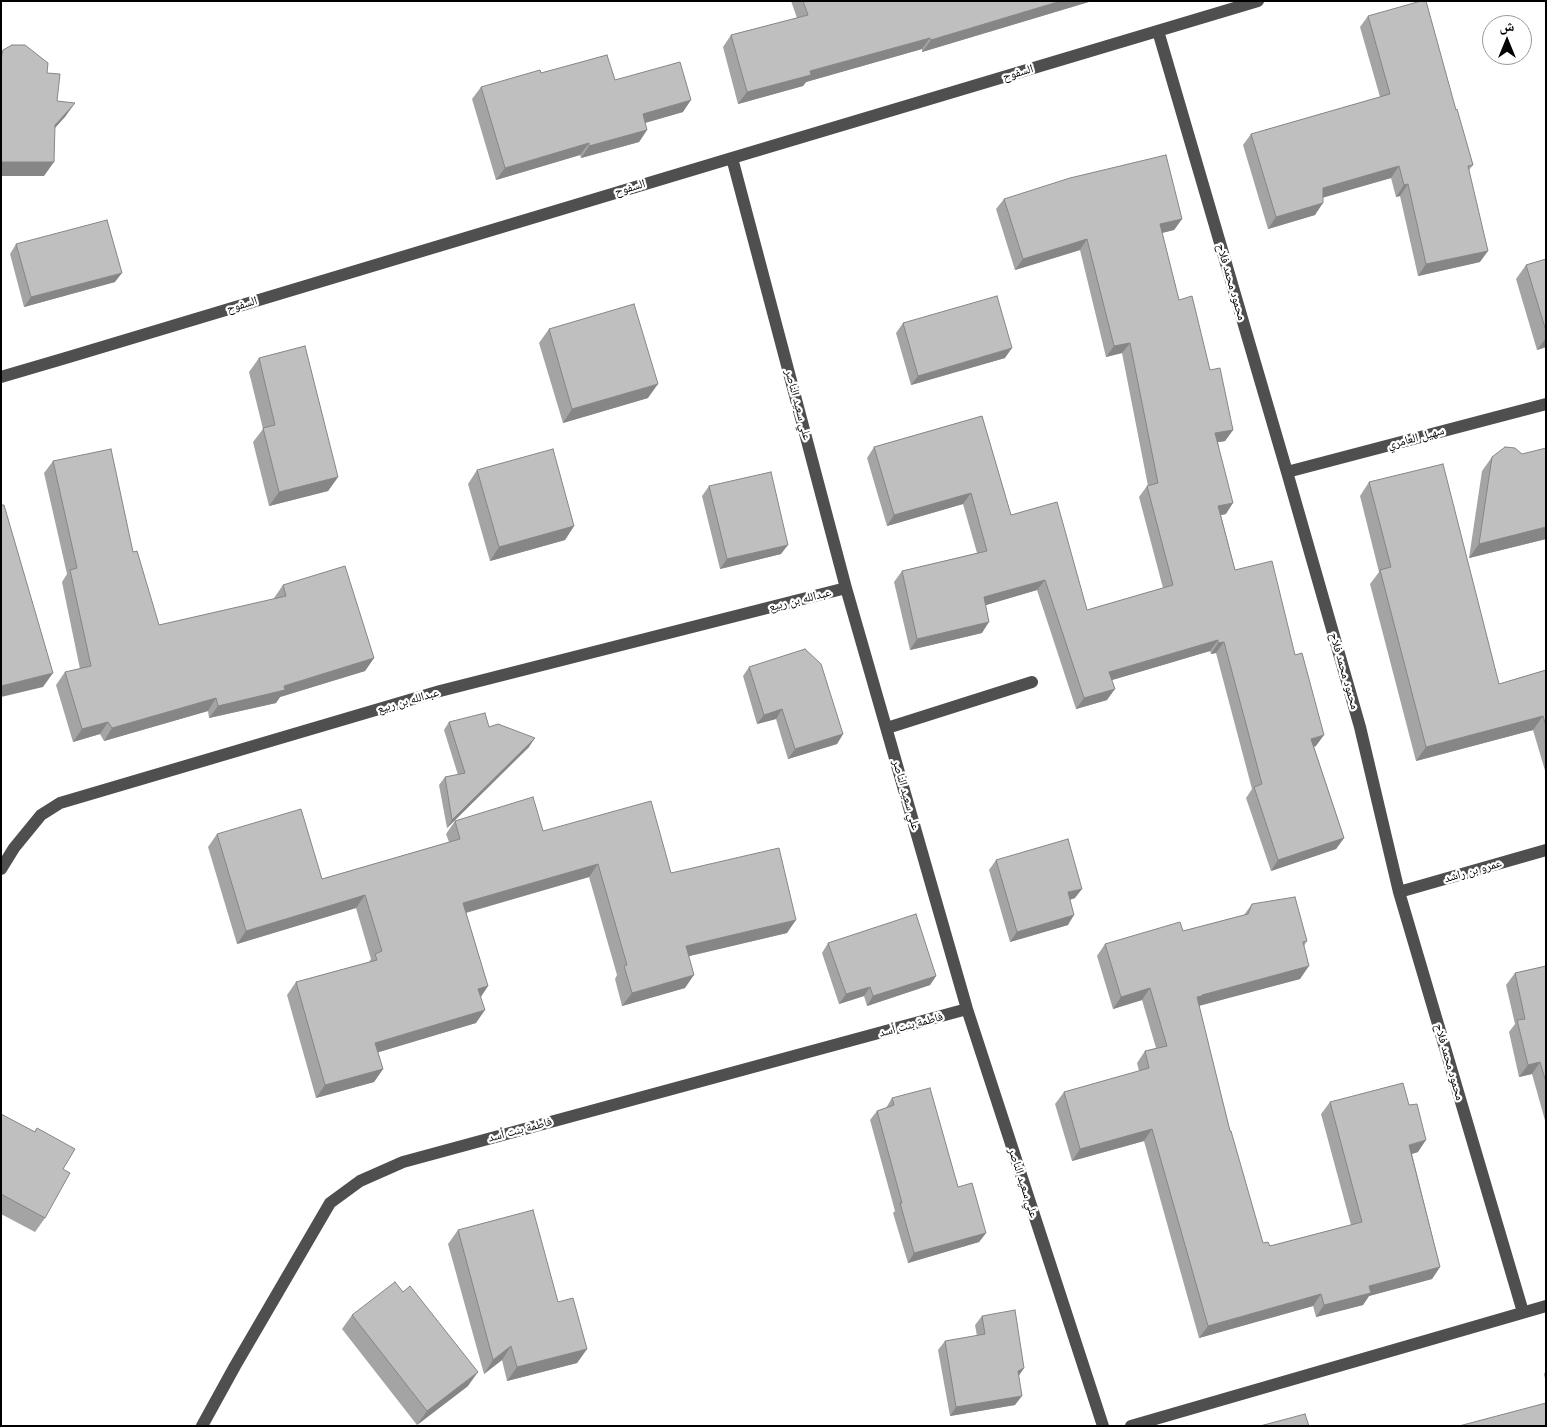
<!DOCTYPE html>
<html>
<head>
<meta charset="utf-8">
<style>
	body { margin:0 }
	#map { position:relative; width:1547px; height:1427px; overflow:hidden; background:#fff; font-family:"Open Sans","Noto Naskh Arabic",sans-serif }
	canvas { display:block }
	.frame { position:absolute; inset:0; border:2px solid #000; pointer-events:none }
	.north { position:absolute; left:1482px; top:15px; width:50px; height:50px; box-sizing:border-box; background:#fff; border:1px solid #999; border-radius:50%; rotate:0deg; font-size:14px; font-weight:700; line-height:20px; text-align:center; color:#000 }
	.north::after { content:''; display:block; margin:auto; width:18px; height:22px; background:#000; clip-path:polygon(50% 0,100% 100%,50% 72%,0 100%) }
</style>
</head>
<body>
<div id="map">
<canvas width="1547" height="1427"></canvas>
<div class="frame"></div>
<div class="north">ش</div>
</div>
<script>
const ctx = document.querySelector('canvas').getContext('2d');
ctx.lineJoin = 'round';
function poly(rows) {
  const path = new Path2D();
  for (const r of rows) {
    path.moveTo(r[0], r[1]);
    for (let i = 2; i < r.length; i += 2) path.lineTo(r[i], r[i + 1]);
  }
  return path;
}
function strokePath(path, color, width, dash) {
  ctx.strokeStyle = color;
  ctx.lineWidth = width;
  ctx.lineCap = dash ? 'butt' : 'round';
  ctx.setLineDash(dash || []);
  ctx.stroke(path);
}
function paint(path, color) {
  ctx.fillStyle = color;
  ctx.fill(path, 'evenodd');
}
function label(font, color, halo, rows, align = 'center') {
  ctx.font = font + ' "Open Sans","Noto Naskh Arabic",sans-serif';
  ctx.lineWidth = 4.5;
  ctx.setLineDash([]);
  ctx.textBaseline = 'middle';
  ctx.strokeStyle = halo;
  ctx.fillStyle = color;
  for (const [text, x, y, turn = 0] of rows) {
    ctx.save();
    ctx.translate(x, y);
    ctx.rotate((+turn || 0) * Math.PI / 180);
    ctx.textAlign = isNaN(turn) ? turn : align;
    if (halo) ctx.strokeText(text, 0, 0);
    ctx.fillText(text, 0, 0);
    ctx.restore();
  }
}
const minor = poly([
	[1158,31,1287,472,1360,727,1399,892,1523,1312],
	[732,158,846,588,967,1009,1103,1426],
	[1,377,69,357,732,158,1258,1],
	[1287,472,1546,404],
	[887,728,1032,682],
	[1,869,14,848,41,815,60,803,440,691,846,588],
	[1399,892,1546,850],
	[202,1426,235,1366,330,1203,360,1181,403,1162,967,1009],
	[1131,1426,1546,1306]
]);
const wall = poly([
	[791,1,1092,1,922,52,922,49,806,82,803,86,738,104,723,47,731,35,797,18],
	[1368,16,1456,110,1473,165,1469,170,1480,262,1418,276,1400,196,1396,197,1391,178,1323,197,1315,215,1268,229,1243,145,1251,134,1380,97,1360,27],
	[541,73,615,80,683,112,645,123,647,130,639,142,581,158,580,155,496,180,472,99,481,87],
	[1004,199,1182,219,1174,230,1162,233,1179,300,1210,370,1233,430,1225,441,1218,442,1226,514,1221,515,1235,570,1316,746,1314,747,1344,838,1336,849,1271,871,1246,798,1252,789,1216,653,1211,654,1210,651,1112,680,1107,700,1076,709,1037,590,986,605,982,633,910,650,894,582,902,571,977,553,963,504,887,526,867,458,874,447,982,416,1011,515,1087,610,1163,588,1139,497,1147,486,1148,486,1122,353,1106,357,1080,250,1015,270,996,209],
	[16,244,115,282,24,307,10,254],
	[1546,259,1546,347,1537,350,1516,279,1526,265],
	[903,323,1005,358,911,385,896,333],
	[549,329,648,398,563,423,539,343],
	[259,358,338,477,328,491,269,506,253,442,263,429,249,372],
	[1492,457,1546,539,1469,558,1482,471],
	[53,461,133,552,159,625,275,599,274,598,283,585,374,658,365,671,280,697,276,703,209,718,208,711,104,741,100,734,73,742,56,685,65,672,80,669,62,582,67,574,44,473],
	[477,470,574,526,565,540,490,561,468,484],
	[1369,482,1499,684,1546,670,1546,774,1533,730,1416,761,1370,584,1379,572,1360,496],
	[709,486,781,554,720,569,702,496],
	[749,667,843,734,837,744,788,759,776,719,757,724,743,676],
	[449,722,489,727,529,747,447,828,439,785,445,777,458,775,444,730],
	[455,821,543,831,671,873,787,933,689,956,685,988,622,1006,615,979,617,975,589,877,466,913,488,986,481,997,476,1023,378,1052,383,1069,374,1082,316,1098,287,995,296,982,369,962,371,959,356,908,237,944,208,847,217,834,322,879,449,842,446,834],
	[996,860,1075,898,1070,900,1068,925,1010,942,989,870],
	[1252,904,1307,941,1304,946,1300,979,1199,1006,1230,1131,1263,1243,1270,1246,1351,1225,1321,1114,1330,1102,1418,1152,1412,1154,1440,1267,1432,1279,1369,1296,1363,1305,1316,1317,1313,1306,1199,1338,1144,1141,1072,1161,1055,1104,1064,1092,1139,1071,1137,1063,1145,1051,1156,1048,1142,1000,1113,1009,1097,956,1105,944,1183,931,1244,915],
	[828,943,936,976,930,985,867,1006,864,996,839,1004,822,953],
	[1546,966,1546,1124,1532,1074,1519,1077,1509,1032,1515,1024,1506,985,1515,973],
	[892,1098,958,1187,986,1233,979,1242,908,1263,893,1213,895,1211,870,1120,877,1111,886,1108],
	[1,1114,34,1132,37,1128,63,1169,45,1218,35,1232,1,1214],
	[458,1230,558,1302,587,1349,577,1363,507,1381,502,1360,484,1374,448,1244],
	[352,1315,468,1386,417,1425,342,1329],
	[982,1316,1024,1368,1018,1376,1015,1405,950,1416,938,1350,945,1341,977,1336,975,1325],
	[1546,1371,1546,1383,1544,1374]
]);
const shadedWall = poly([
	[1061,1,1092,1,922,52,931,40],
	[930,38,922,49,806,82,803,86,738,104,747,92,810,71],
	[691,100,683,112,634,126,643,114],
	[75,103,65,117,45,139,55,125],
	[647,130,639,142,581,158,589,146],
	[589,143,580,155,496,180,505,168],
	[1,162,54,162,44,176,1,176],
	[1399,166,1391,178,1315,200,1323,188],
	[1408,184,1400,196,1396,197,1404,185],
	[1323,203,1315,215,1268,229,1276,217],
	[1182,219,1174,230,1153,235,1160,224],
	[1087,239,1080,250,1015,270,1023,259],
	[1488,251,1480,262,1418,276,1426,264],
	[122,273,115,282,24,307,31,297],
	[1546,338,1546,347,1537,350],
	[1130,343,1122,353,1106,357,1114,346],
	[1012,348,1005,358,911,385,918,376],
	[658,384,648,398,563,423,572,409],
	[1233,430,1225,441,1208,444,1215,433],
	[338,477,328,491,269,506,279,492],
	[971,493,963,504,887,526,894,515],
	[1233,503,1226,514,1211,517,1218,506],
	[574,526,565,540,490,561,499,547],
	[1546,527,1546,539,1469,558,1479,544],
	[788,545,781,554,720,569,727,559],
	[1045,580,1037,590,976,608,984,597],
	[989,622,982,633,910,650,917,639],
	[1218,640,1210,651,1102,683,1109,672],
	[1224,642,1216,653,1211,654,1218,643],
	[374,658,365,671,280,697,276,703,209,718,218,706],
	[53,673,43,687,1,697,1,686],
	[1115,689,1107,700,1076,709,1084,698],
	[216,698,208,711,104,741,112,728],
	[782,709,776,719,757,724,764,715],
	[1543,716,1533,730,1416,761,1426,747],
	[108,722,100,734,73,742,82,729],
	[843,734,837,744,788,759,795,749],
	[1324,735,1316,746,1303,750,1311,739],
	[535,738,529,747,447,828,452,820],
	[1344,838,1336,849,1271,871,1278,860],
	[598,864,589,877,454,916,463,903],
	[1082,889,1075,898,1061,902,1068,892],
	[365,895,356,908,237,944,246,931],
	[1074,915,1068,925,1010,942,1017,932],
	[796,920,787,933,677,959,686,946],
	[1309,966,1300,979,1194,1007,1197,997,1202,995],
	[694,975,685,988,622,1006,632,993],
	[936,976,930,985,867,1006,873,996],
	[488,986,479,999,478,989],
	[870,987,864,996,839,1004,846,994],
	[1150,988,1142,1000,1113,1009,1121,997],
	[485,1010,476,1023,366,1056,375,1043],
	[1540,1062,1532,1074,1519,1077,1528,1065],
	[383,1069,374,1082,316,1098,325,1085],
	[1152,1129,1144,1141,1072,1161,1080,1149],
	[1426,1140,1418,1152,1401,1157,1409,1145],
	[986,1233,979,1242,908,1263,914,1253],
	[1440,1267,1432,1279,1369,1296,1363,1305,1316,1317,1324,1305,1369,1286],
	[1321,1294,1313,1306,1199,1338,1208,1326],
	[511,1346,502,1360,484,1374,493,1360],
	[587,1349,577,1363,507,1381,517,1367],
	[1024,1368,1018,1377,1018,1371],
	[478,1372,468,1386,417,1425,427,1411],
	[1022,1396,1015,1405,950,1416,956,1407]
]);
const building = poly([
	[803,1,1061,1,931,40,930,38,810,71,811,75,747,92,731,35,808,15,803,1],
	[1421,1,1426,1,1456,110,1457,109,1473,165,1468,166,1488,251,1426,264,1408,184,1404,185,1399,166,1323,188,1323,203,1276,217,1251,134,1390,94,1368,16,1421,1],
	[12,45,25,45,48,63,47,73,60,74,57,101,75,103,55,125,54,162,1,162,1,59,3,50,12,45],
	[607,55,615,80,680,62,691,100,643,114,647,130,589,146,589,143,505,168,481,87,540,70,541,73,607,55],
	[1166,155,1182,219,1160,224,1179,300,1192,296,1210,370,1220,368,1233,430,1215,433,1233,503,1218,506,1235,570,1272,561,1295,655,1302,653,1324,735,1311,739,1344,838,1278,860,1254,787,1262,784,1224,642,1218,643,1218,640,1109,672,1115,689,1084,698,1045,580,984,597,989,622,917,639,902,571,987,551,971,493,894,515,874,447,982,416,1011,515,1057,502,1087,610,1173,585,1147,486,1158,483,1130,343,1114,346,1087,239,1023,259,1004,199,1070,178,1166,155],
	[107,220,122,273,31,297,16,244,107,220],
	[1546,259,1546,331,1526,265,1546,259],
	[997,296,1012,348,918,376,903,323,997,296],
	[634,304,658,384,572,409,549,329,634,304],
	[305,346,338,477,279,492,263,428,275,425,259,358,305,346],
	[1505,447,1515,448,1522,454,1546,448,1546,527,1479,544,1492,457,1505,447],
	[111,449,133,552,137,551,159,625,286,596,283,585,345,566,374,658,284,686,285,690,218,706,216,698,112,728,108,722,82,729,65,672,91,666,70,570,77,568,53,461,111,449],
	[553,449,574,526,499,547,477,470,553,449],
	[1443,464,1499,684,1546,670,1546,726,1543,716,1426,747,1380,570,1391,567,1369,482,1443,464],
	[771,472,788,545,727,559,709,486,771,472],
	[1,505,4,505,53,673,1,686,1,505],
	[805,649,821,664,843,734,795,749,782,709,764,715,749,667,805,649],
	[485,713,489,727,498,724,535,738,452,820,445,777,465,773,449,722,485,713],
	[533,797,543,831,651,801,671,873,779,848,796,920,686,946,694,975,632,993,624,966,627,965,598,864,463,903,488,986,478,989,485,1010,375,1043,383,1069,325,1085,296,982,377,960,375,954,382,951,365,895,246,931,217,834,301,809,322,879,460,839,455,821,533,797],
	[1068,839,1082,889,1068,892,1074,915,1017,932,996,860,1068,839],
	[1295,897,1307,941,1303,942,1309,966,1202,995,1202,996,1197,997,1230,1131,1231,1131,1263,1243,1268,1242,1270,1246,1362,1222,1330,1102,1403,1083,1409,1105,1417,1104,1426,1140,1409,1145,1440,1267,1369,1286,1371,1293,1324,1305,1321,1294,1208,1326,1152,1129,1080,1149,1064,1092,1149,1068,1145,1051,1167,1046,1150,988,1121,997,1105,944,1180,922,1183,931,1248,914,1252,904,1295,897],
	[916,914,936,976,873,996,870,987,846,994,828,943,916,914],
	[1546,966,1546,1082,1540,1062,1528,1065,1517,1020,1525,1019,1515,973,1546,966],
	[930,1088,958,1187,972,1183,986,1233,914,1253,900,1203,902,1203,877,1111,894,1105,892,1098,930,1088],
	[1,1114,35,1132,37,1128,75,1149,63,1169,70,1173,45,1218,1,1194,1,1114],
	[533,1210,558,1302,573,1298,587,1349,517,1367,511,1346,493,1360,458,1230,533,1210],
	[395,1282,403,1292,410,1286,478,1372,427,1411,352,1315,395,1282],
	[1015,1310,1024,1368,1018,1371,1022,1396,956,1407,945,1341,985,1334,982,1316,1015,1310],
	[1546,1403,1546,1426,1459,1426,1546,1403],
	[1305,1414,1309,1426,1260,1426,1305,1414]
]);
const streetNames = [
	["السفوح",1018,73,-17],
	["السفوح",630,188,-17],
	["محمود محمد فلاح",1231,282,74],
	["السفوح",242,305,-17],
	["علي سعيد الناصر",798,405,75],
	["سهيل العامري",1416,438,-15],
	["عبدالله بن ربيع",800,600,-14],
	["محمود محمد فلاح",1344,671,74],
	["عبدالله بن ربيع",408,701,-16],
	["علي سعيد الناصر",906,795,74],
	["عمرو بن راشد",1473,871,-16],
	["فاطمة بنت أسد",911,1025,-15],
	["محمود محمد فلاح",1449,1062,74],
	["فاطمة بنت أسد",520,1130,-15],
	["علي سعيد الناصر",1023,1183,72]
];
strokePath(minor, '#4f4f4f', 12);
paint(wall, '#a4a4a4');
paint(shadedWall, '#868686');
paint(building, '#bfbfbf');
strokePath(building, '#868686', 1);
label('12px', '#000', '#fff', streetNames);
</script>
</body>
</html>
